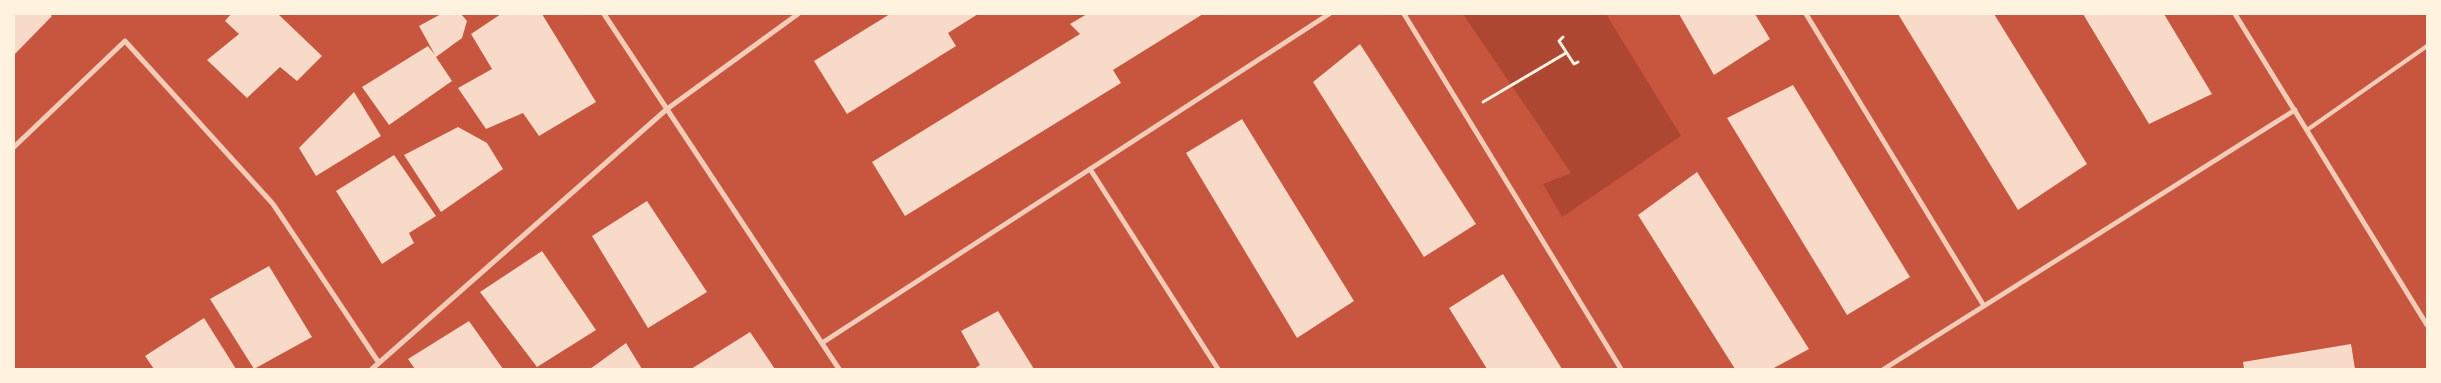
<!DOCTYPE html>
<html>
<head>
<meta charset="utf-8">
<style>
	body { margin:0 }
	#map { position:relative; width:2441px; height:383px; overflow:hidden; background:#c8553d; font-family:Raleway,sans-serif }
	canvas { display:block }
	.frame { position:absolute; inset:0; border:15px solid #fff3e0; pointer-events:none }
</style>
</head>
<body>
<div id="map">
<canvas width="2441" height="383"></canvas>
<div class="frame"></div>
</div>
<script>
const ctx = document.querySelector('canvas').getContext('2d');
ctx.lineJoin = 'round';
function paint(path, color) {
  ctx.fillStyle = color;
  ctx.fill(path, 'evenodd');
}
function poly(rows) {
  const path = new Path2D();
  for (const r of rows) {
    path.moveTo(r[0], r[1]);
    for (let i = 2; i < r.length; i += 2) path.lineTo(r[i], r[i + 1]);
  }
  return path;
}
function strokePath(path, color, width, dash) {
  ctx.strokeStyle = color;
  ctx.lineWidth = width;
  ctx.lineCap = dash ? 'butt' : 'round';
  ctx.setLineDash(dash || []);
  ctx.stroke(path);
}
const green = poly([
	[1463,14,1606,14,1681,136,1562,217,1543,184,1571,173]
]);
const building = poly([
	[14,14,49,14,52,16,14,55],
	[231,14,278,14,322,56,297,81,280,67,247,98,207,60,239,34,225,21],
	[441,14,461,14,467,21,462,38,436,57,452,81,389,125,362,87,428,46,435,55,419,26],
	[501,14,542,14,596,102,539,136,523,113,486,129,458,88,492,69,471,34],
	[890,14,978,14,948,33,956,46,847,114,814,61],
	[1087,14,1203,14,1113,70,1121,83,905,216,872,162,1080,34,1070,24],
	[1679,14,1755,14,1770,39,1714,75],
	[1898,14,1994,14,2087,164,2018,210],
	[2083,14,2164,14,2212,94,2149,124],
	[1360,44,1476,224,1424,257,1313,82],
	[1793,85,1910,277,1847,315,1727,118],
	[354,92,381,136,316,176,299,148],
	[1242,119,1354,301,1297,338,1186,153],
	[458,127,487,143,503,169,441,212,404,155],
	[394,155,436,216,409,233,414,243,382,264,336,191],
	[1697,172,1809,349,1772,369,1735,369,1638,215],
	[647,201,707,292,648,328,592,236],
	[542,251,596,330,537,367,480,292],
	[269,266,312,337,254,369,210,299],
	[1503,274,1562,369,1487,369,1449,308],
	[998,311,1034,369,974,369,980,365,961,331],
	[204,318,236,369,154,369,145,356],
	[469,321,503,369,415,369,408,359],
	[750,332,775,369,691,369],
	[626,343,642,369,590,369],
	[2351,344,2355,369,2244,369,2243,362]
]);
const path = poly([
	[1563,37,1559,41,1574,64,1578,62],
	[1483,102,1566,53]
]);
const service = poly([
	[2307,130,2427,46]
]);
const minor = poly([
	[604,14,839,369],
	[1404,14,1621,369],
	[1806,14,1984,306],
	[2235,14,2427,325],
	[14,147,125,41,273,204,379,363],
	[1090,169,1218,369],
	[822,343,1329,14],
	[372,369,667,109,798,14],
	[1884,369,2295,110]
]);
paint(green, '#ae4732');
paint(building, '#f7dbc8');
strokePath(path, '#fff3e0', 3);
strokePath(service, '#f1ccb7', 4);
strokePath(minor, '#f1ccb7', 5);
</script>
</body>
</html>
